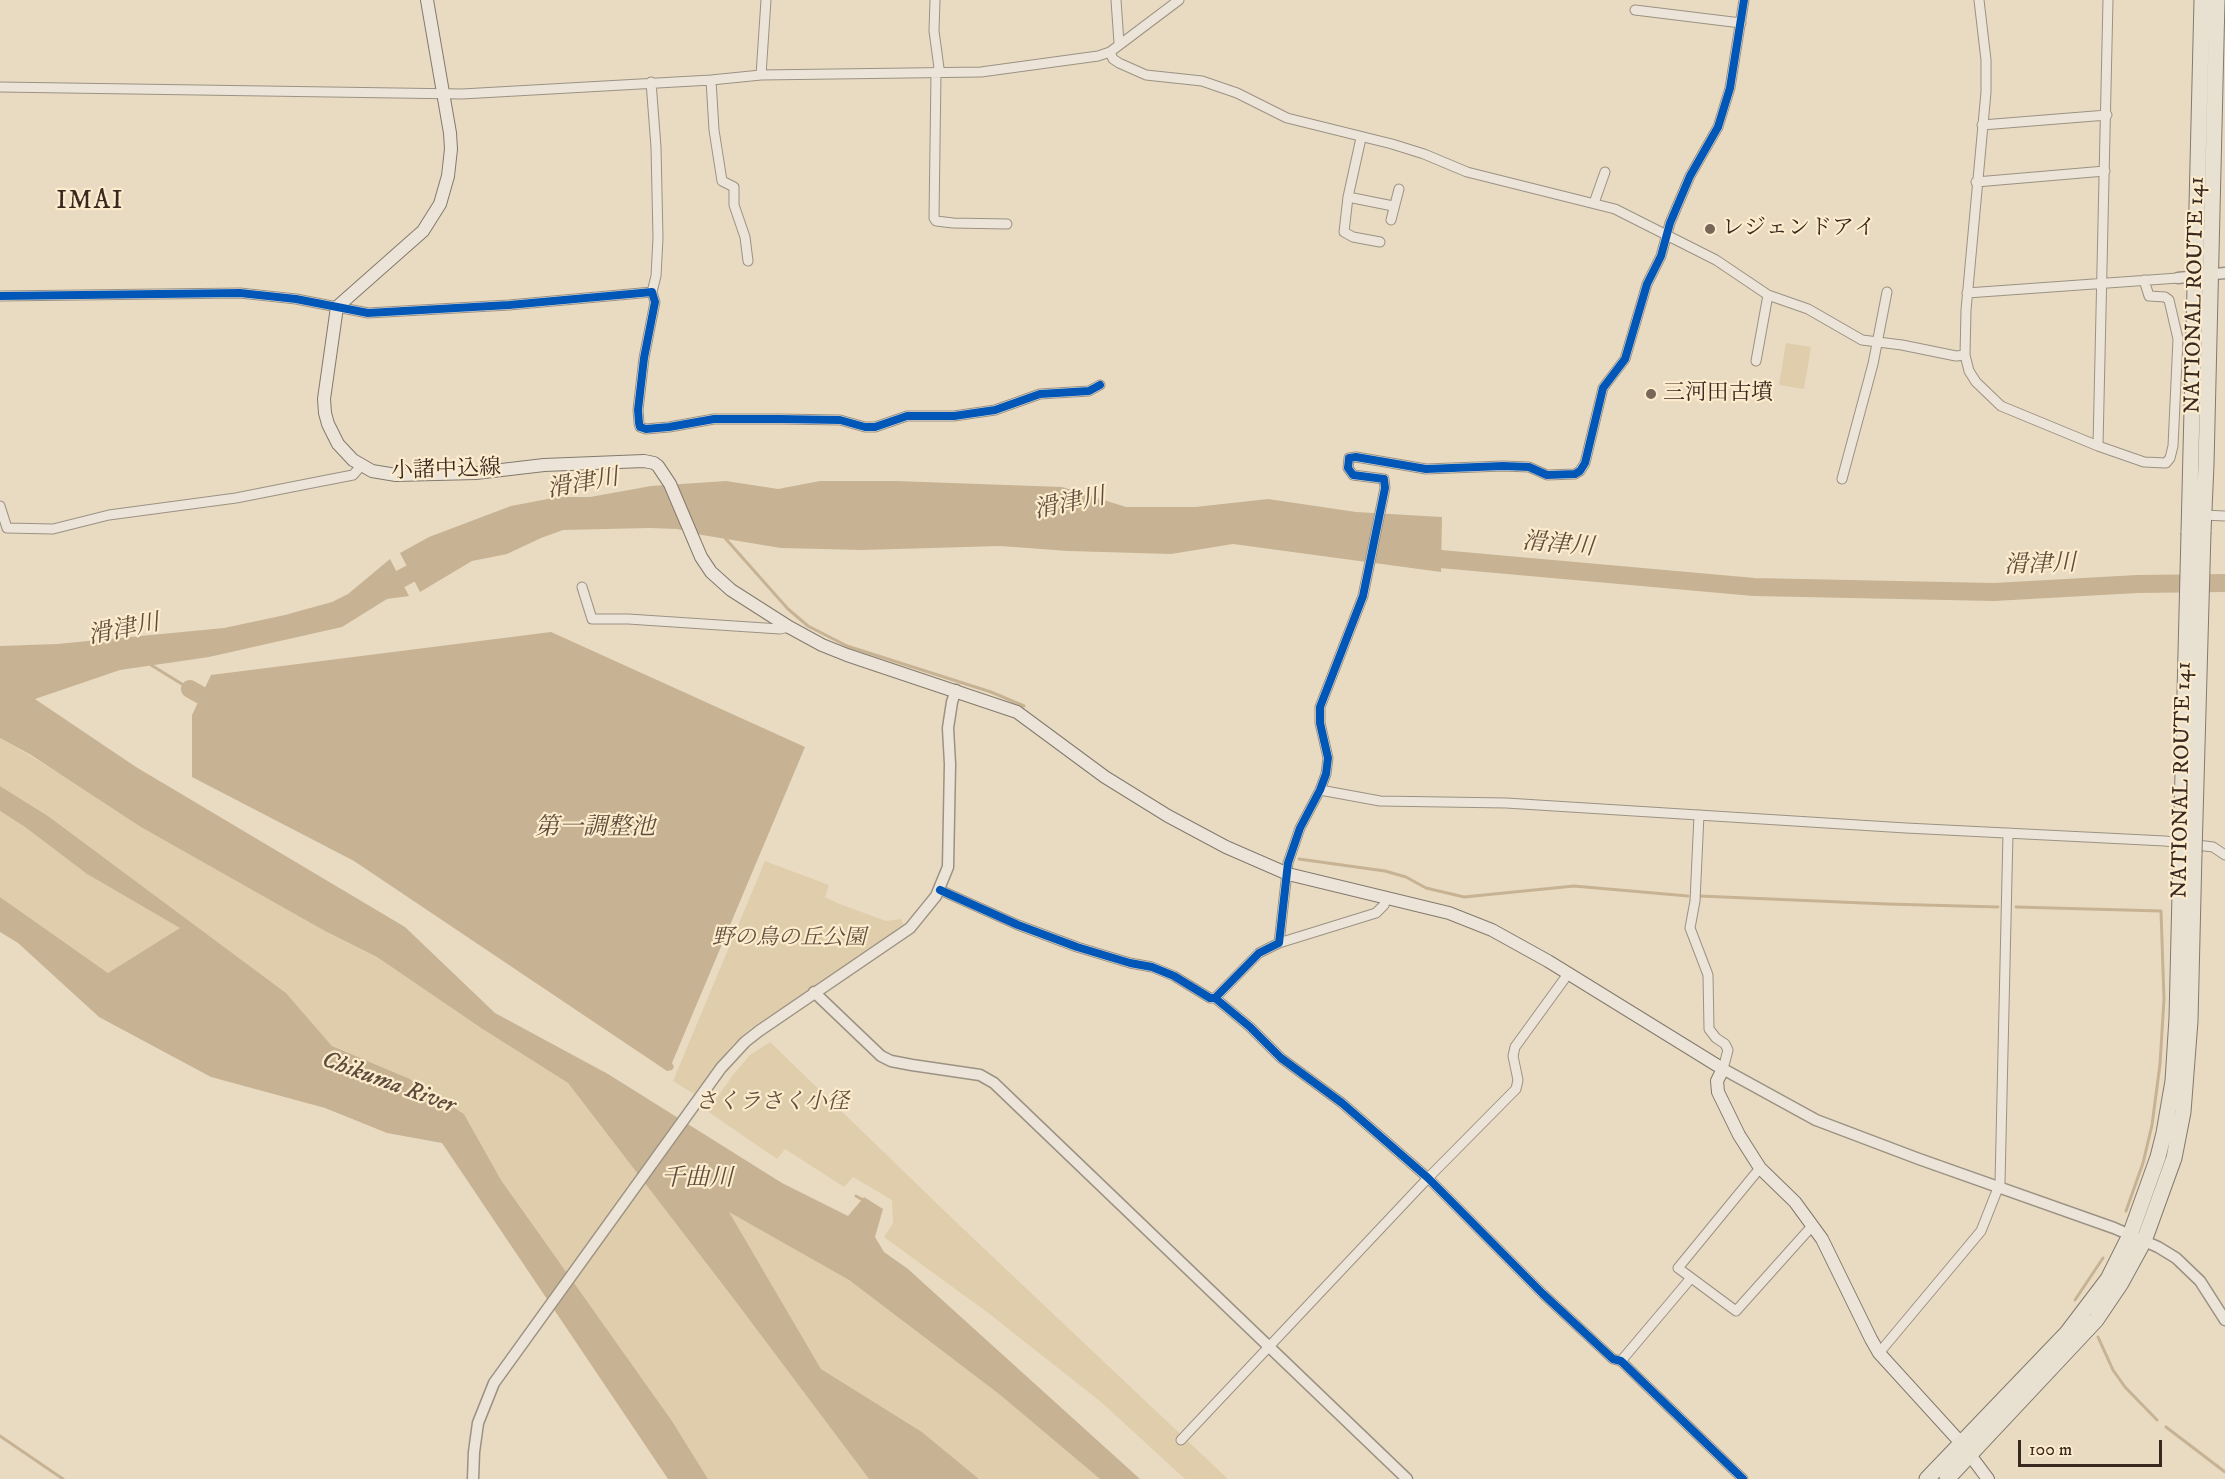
<!DOCTYPE html>
<html>
<head>
<meta charset="utf-8">
<style>
	body { margin:0 }
	#map { position:relative; width:2225px; height:1479px; overflow:hidden; background:#e9dbc2; font-family:"IM FELL DW Pica",serif }
	canvas { display:block }
	.scale { position:absolute; left:2018px; top:1440px; width:144px; height:27px; box-sizing:border-box; border:3px solid #382920; border-top:0; padding-left:8px; font-size:18px; line-height:21px; white-space:nowrap; color:#382920; -webkit-text-stroke:4px #fcebcc; paint-order:stroke }
</style>
</head>
<body>
<div id="map">
<canvas width="2225" height="1479"></canvas>
<div class="scale">100 m</div>
</div>
<script>
const ctx = document.querySelector('canvas').getContext('2d');
ctx.lineJoin = 'round';
function paint(path, color) {
  ctx.fillStyle = color;
  ctx.fill(path, 'evenodd');
}
function poly(rows) {
  const path = new Path2D();
  for (const r of rows) {
    path.moveTo(r[0], r[1]);
    for (let i = 2; i < r.length; i += 2) path.lineTo(r[i], r[i + 1]);
  }
  return path;
}
function strokePath(path, color, width, dash) {
  ctx.strokeStyle = color;
  ctx.lineWidth = width;
  ctx.lineCap = dash ? 'butt' : 'round';
  ctx.setLineDash(dash || []);
  ctx.stroke(path);
}
function label(font, color, halo, rows, align = 'center') {
  ctx.font = font + ' "IM FELL DW Pica","Noto Serif JP",serif';
  ctx.lineWidth = 4.5;
  ctx.setLineDash([]);
  ctx.textBaseline = 'middle';
  ctx.strokeStyle = halo;
  ctx.fillStyle = color;
  for (const [text, x, y, turn = 0] of rows) {
    ctx.save();
    ctx.translate(x, y);
    ctx.rotate((+turn || 0) * Math.PI / 180);
    ctx.textAlign = isNaN(turn) ? turn : align;
    if (halo) ctx.strokeText(text, 0, 0);
    ctx.fillText(text, 0, 0);
    ctx.restore();
  }
}
const green = poly([
	[1786,343,1811,347,1804,389,1779,385],
	[0,738,325,931,377,957,481,1028,568,1083,733,1298,869,1479,708,1479,672,1421,501,1180,464,1114,410,1079,332,1046,286,993,48,816,0,786],
	[0,811,25,827,87,874,181,928,108,973,0,897],
	[765,861,829,885,825,897,837,903,886,921,901,919,904,925,883,942,751,1028,732,1045,694,1094,673,1081],
	[770,1042,956,1222,1228,1479,1185,1479,1101,1402,987,1312,884,1237,893,1223,892,1200,853,1177,844,1187,785,1149,777,1159,710,1113,708,1110,733,1075,750,1055],
	[728,1211,849,1280,999,1394,1100,1479,979,1479,922,1432,821,1369]
]);
const water = poly([
	[726,481,778,489,820,481,896,481,1062,487,1126,507,1195,507,1268,499,1356,512,1442,517,1441,572,1233,544,1171,554,1068,551,1000,546,862,550,781,548,702,535,677,529,650,528,563,530,541,538,507,554,472,561,420,592,400,553,429,537,511,506,558,497,590,497,651,486],
	[390,559,409,596,387,599,342,627,209,657,120,670,35,699,136,767,405,927,495,1013,608,1074,782,1183,848,1216,864,1197,883,1209,875,1237,884,1252,908,1269,1140,1479,1100,1479,999,1394,849,1280,729,1212,821,1369,922,1432,979,1479,869,1479,733,1298,568,1083,481,1028,377,957,325,931,141,827,31,755,0,738,0,646,57,644,224,628,285,615,332,602,348,594],
	[551,632,805,747,672,1063,674,1067,672,1070,667,1071,354,861,192,777,192,715,211,675],
	[0,786,48,816,286,993,332,1046,410,1079,464,1114,501,1180,672,1421,708,1479,668,1479,442,1143,387,1133,325,1108,211,1077,99,1017,18,943,0,932,0,897,108,973,180,928,87,874,25,827,0,811]
]);
const stream = poly([
	[725,538,788,609,808,626,847,646,991,692,1024,706],
	[151,665,190,689],
	[1299,859,1385,871,1406,877,1426,888,1464,897,1574,886,1688,896],
	[1700,896,1887,904,1998,907],
	[2016,907,2161,911,2164,999,2160,1064,2152,1125,2143,1163,2126,1211],
	[856,1196,863,1200],
	[2075,1300,2103,1258],
	[2098,1337,2113,1370,2125,1387,2157,1420],
	[2166,1427,2225,1472],
	[0,1436,63,1479]
]);
const river = poly([
	[1418,557,1754,587,1994,592,2137,584,2225,583],
	[380,590,432,562],
	[190,689,222,707]
]);
const minor = poly([
	[935,0,934,31,939,68,936,73,934,218,936,221,953,223,1007,224],
	[1116,0,1119,43],
	[1979,0,1986,60,1986,92,1966,310,1965,355,1969,371,1976,382,2001,406,2098,446,2144,462,2166,463,2170,458,2173,446,2178,339,2169,300,2165,297,2149,296,2144,280],
	[1635,10,1741,23],
	[1110,52,1113,59,1119,63,1146,75,1202,81,1237,93,1287,118,1392,144,1424,154,1467,172,1615,209,1716,260,1768,295,1808,309,1862,340,1902,345,1956,356,1965,355],
	[761,75,766,0],
	[711,80,714,130,722,181,734,187,734,205,745,237,748,261],
	[651,82,656,147,658,238,656,276,652,292],
	[0,87,462,94,711,80,761,75,981,72,1098,56,1110,52,1179,0],
	[1982,125,2107,115],
	[1361,138,1348,197,1344,232,1353,237,1380,242],
	[1976,182,2105,171],
	[1348,197,1393,206],
	[1594,203,1605,172],
	[1391,220,1399,189],
	[1967,293,2178,278],
	[0,296,240,293,296,299,368,313,509,305,652,292,655,302,644,358,638,410,639,423,640,427,646,429,669,427,714,419,780,419,840,420,865,427,875,427,907,416,954,416,995,410,1040,394,1089,391,1100,385],
	[1756,361,1768,295],
	[2098,446,2108,0],
	[1842,479,1873,364,1887,292],
	[0,506,7,528,53,529,109,515,236,498,317,482,353,475,361,466],
	[2203,515,2225,516],
	[582,587,592,619,628,619,780,629,789,627],
	[1320,790,1380,801,1506,803,1906,828,2165,841,2213,847,2225,855],
	[1699,815,1695,901,1690,928,1708,975,1709,1029,1716,1038,1725,1044,1728,1050,1723,1069],
	[940,890,1018,925,1077,947,1130,963,1152,967,1174,976,1210,998,1215,998,1250,1027,1281,1058,1342,1103,1428,1178,1543,1294,1613,1359,1621,1361,1743,1479],
	[1279,943,1376,913,1384,905,1386,899],
	[1215,998,1259,953,1279,943,1288,863,1300,828,1320,790,1326,774,1328,758,1320,723,1320,707,1363,596,1385,488,1384,479,1353,475,1348,468,1349,458,1356,457,1426,469,1503,466,1529,467,1547,475,1575,474,1580,471,1585,463,1603,388,1625,359,1647,284,1661,256,1670,223,1690,176,1718,127,1730,88,1744,0],
	[1760,1168,1678,1268,1736,1311,1813,1225],
	[1879,1353,1981,1231,2000,1183,2008,833],
	[1621,1361,1691,1278],
	[1181,1440,1428,1178,1516,1089,1518,1080,1513,1056,1515,1047,1568,974]
]);
const tertiary = poly([
	[2178,278,2225,273],
	[814,992,881,1056,891,1061,912,1065,980,1075,994,1083,1407,1479],
	[1723,1069,1816,1120,1919,1159,2114,1228,2158,1247,2176,1258,2200,1281,2225,1320],
	[473,1479,474,1452,478,1423,494,1383,721,1068,745,1042,759,1031,910,928,936,896,948,867,950,764,948,728,952,702,956,690]
]);
const secondary = poly([
	[427,0,450,133,451,149,448,176,440,204,423,231,337,307,324,399,325,413,328,424,338,444,353,460,372,471,396,475,476,473,544,465,644,461,654,463,658,466,670,484,701,557,711,572,731,590,789,627,822,645,847,655,1017,712,1105,777,1168,816,1226,847,1288,874,1449,913,1492,930,1548,961,1723,1069,1717,1081,1718,1092,1739,1135,1760,1168,1795,1202,1822,1239,1871,1339,1879,1353,1961,1443,1988,1479]
]);
const trunk = poly([
	[2203,532,2206,465,2217,0],
	[2189,533,2202,0],
	[1927,1479,2067,1333,2108,1279,2130,1235,2158,1157,2164,1133,2173,1081,2177,1018,2181,853],
	[1947,1479,2096,1320,2121,1283,2144,1241,2174,1158,2183,1112,2190,1021,2194,853]
]);
const trunkBridge = poly([
	[2181,853,2189,533],
	[2194,853,2203,532]
]);
const cycleway = poly([
	[0,296,240,293,296,299,368,313,509,305,652,292,655,302,644,358,638,410,639,423,640,427,646,429,669,427,714,419,780,419,840,420,865,427,875,427,907,416,954,416,995,410,1040,394,1089,391,1100,385],
	[940,890,1018,925,1077,947,1130,963,1152,967,1174,976,1210,998,1215,998,1250,1027,1281,1058,1342,1103,1428,1178,1543,1294,1613,1359,1621,1361,1743,1479],
	[1215,998,1259,953,1279,943,1288,863,1300,828,1320,790,1326,774,1328,758,1320,723,1320,707,1363,596,1385,488,1384,479,1353,475,1348,468,1349,458,1356,457,1426,469,1503,466,1529,467,1547,475,1575,474,1580,471,1585,463,1603,388,1625,359,1647,284,1661,256,1670,223,1690,176,1718,127,1730,88,1744,0]
]);
const markers = [
	[1710,229,6,"#766759"],
	[1651,394,6,"#766759"]
];
const poiNames = [
	["レジェンドアイ",1722,229],
	["三河田古墳",1663,394]
];
const streetNames = [
	["NATIONAL ROUTE 141",2196,295,-89],
	["小諸中込線",446,471,-2],
	["NATIONAL ROUTE 141",2183,780,-89]
];
const parkNames = [
	["野の鳥の丘公園",789,939],
	["さくラさく小径",772,1103]
];
const waterNames = [
	["滑津川",583,485,-10],
	["滑津川",1070,505,-12],
	["滑津川",1558,546,5],
	["滑津川",2040,566,-2],
	["滑津川",124,631,-11],
	["第一調整池",595,829],
	["Chikuma River",388,1084,20],
	["千曲川",697,1180]
];
const quarterNames = [
	["IMAI",90,203]
];
paint(green, '#e0cdab');
paint(water, '#c7b394');
strokePath(stream, '#c7b394', 3);
strokePath(river, '#c7b394', 18);
strokePath(minor, '#9b9283', 11);
strokePath(tertiary, '#9b9283', 13);
strokePath(secondary, '#837a6d', 14);
strokePath(trunk, '#837a6d', 17);
strokePath(minor, '#ece4d8', 9);
strokePath(tertiary, '#ece4d8', 10);
strokePath(secondary, '#ece4d8', 12);
strokePath(trunk, '#e8e0d1', 15);
strokePath(trunkBridge, '#837a6d', 17, []);
strokePath(trunkBridge, '#e8e0d1', 15);
strokePath(cycleway, '#0057b8', 8);
for (const [x, y, r, color] of markers) {
  const dot = new Path2D();
  dot.arc(x, y, r, 0, 2 * Math.PI);
  ctx.fillStyle = color;
  ctx.fill(dot);
  strokePath(dot, '#fcebcc', 2);
}
label('22px', '#382920', '#fcebcc', poiNames, 'left');
label('22px', '#382920', '#fcebcc', streetNames);
label('italic 22px', '#604f3e', '#fcebcc', parkNames);
label('italic 24px', '#5e4d3d', '#fcebcc', waterNames);
ctx.letterSpacing = '1.5px';
label('26px', '#382920', '#fcebcc', quarterNames);
ctx.letterSpacing = '0px';
</script>
</body>
</html>
